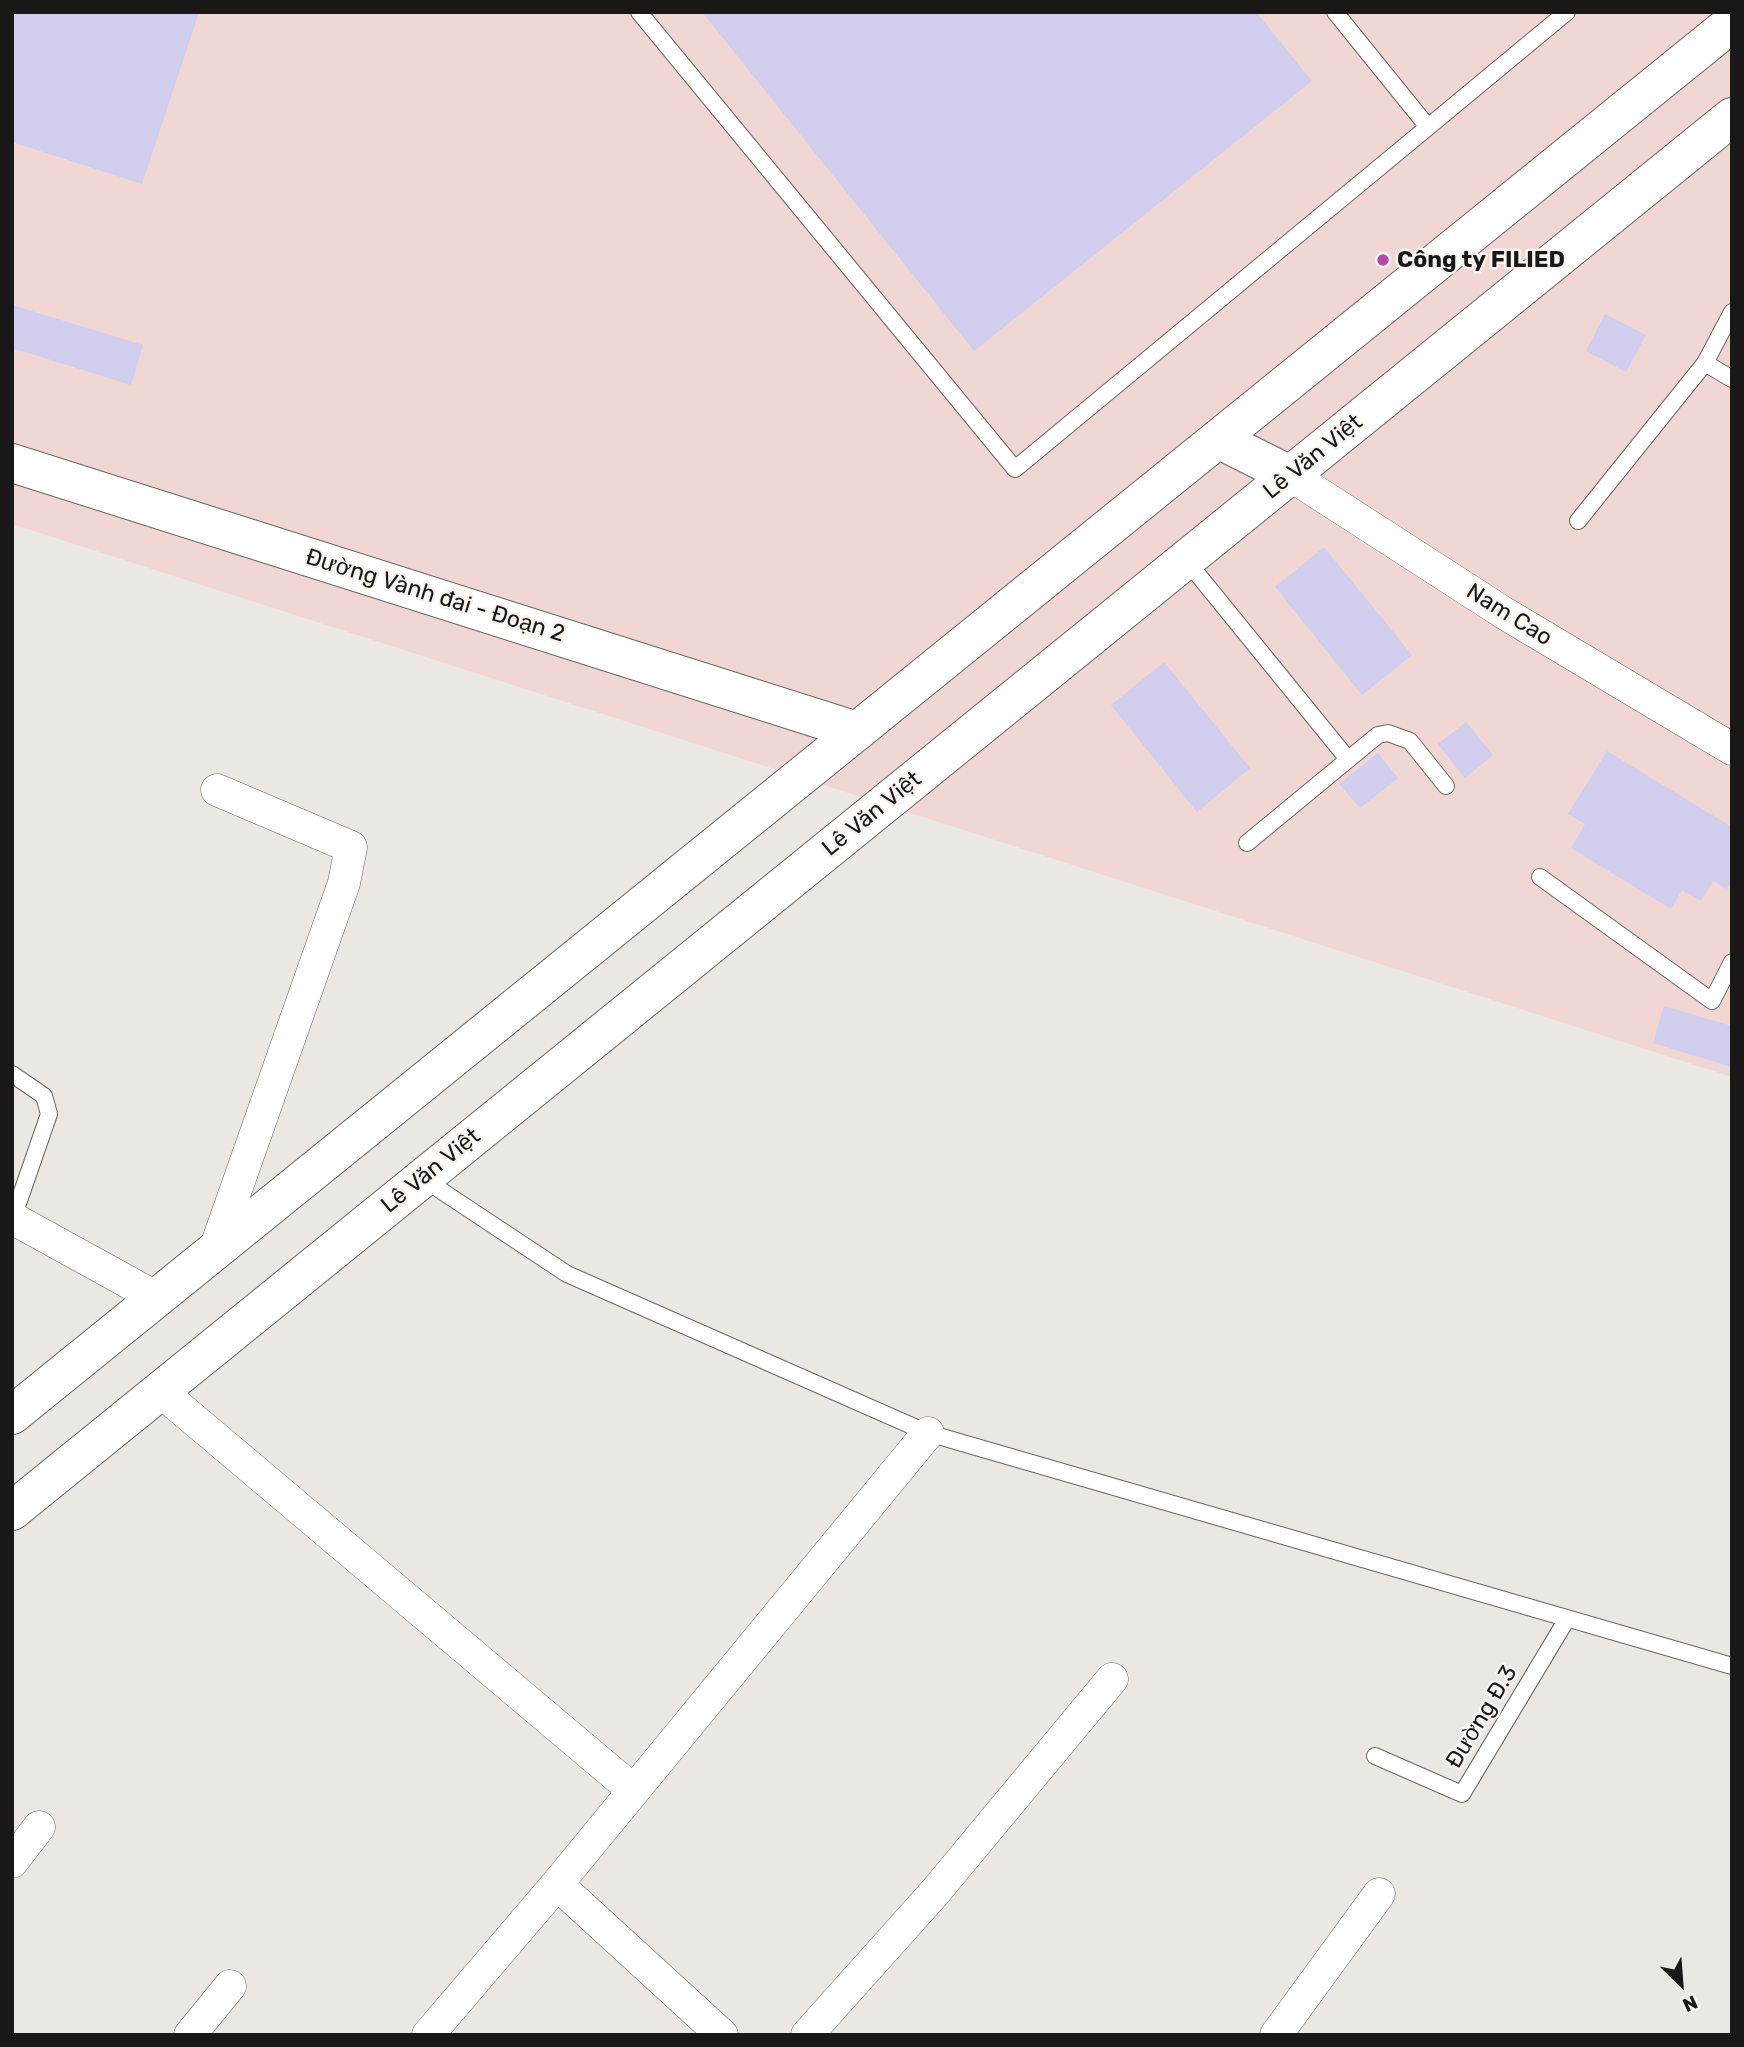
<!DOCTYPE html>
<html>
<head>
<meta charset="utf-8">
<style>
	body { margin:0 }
	#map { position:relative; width:1744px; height:2047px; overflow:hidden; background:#ebe7e3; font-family:Rubik,sans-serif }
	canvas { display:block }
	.frame { position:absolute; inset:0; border:14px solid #1a1817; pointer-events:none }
	.north { position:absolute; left:1646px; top:1949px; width:70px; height:70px; -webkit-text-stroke:5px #f8f4f0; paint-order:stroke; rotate:155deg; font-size:19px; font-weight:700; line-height:28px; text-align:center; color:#1a1817 }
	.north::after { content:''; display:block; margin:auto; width:24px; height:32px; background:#1a1817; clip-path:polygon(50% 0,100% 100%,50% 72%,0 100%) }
</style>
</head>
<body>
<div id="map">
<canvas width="1744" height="2047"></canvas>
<div class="frame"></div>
<div class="north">N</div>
</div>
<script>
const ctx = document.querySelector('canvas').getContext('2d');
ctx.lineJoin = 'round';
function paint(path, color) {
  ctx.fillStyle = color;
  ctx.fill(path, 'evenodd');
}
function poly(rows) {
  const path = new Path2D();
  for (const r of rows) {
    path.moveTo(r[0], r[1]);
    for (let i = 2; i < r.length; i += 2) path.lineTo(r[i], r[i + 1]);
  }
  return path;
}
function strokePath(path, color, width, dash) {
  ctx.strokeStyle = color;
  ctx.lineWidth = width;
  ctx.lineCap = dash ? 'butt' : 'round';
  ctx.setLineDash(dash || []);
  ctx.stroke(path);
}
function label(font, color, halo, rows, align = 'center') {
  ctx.font = font + ' Rubik,sans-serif';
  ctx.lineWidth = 5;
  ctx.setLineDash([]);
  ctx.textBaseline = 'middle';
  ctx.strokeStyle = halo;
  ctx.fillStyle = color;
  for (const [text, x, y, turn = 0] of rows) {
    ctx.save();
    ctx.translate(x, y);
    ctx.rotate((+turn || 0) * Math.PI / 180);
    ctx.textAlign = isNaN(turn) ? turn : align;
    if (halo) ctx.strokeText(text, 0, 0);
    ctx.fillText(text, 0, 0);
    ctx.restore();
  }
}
const industrial = poly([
	[12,12,1732,12,1732,1077,12,524]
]);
const building = poly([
	[12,12,199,12,142,184,12,142],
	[702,12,1256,12,1312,81,974,351],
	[12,305,143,345,131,385,12,348],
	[1605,314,1646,335,1626,372,1586,351],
	[1324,547,1412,655,1362,695,1275,587],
	[1164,662,1250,768,1197,812,1111,705],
	[1466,722,1493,755,1465,778,1438,744],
	[1607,751,1732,827,1732,881,1727,889,1713,881,1701,901,1682,890,1671,909,1571,848,1585,824,1568,814],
	[1378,753,1398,778,1360,808,1339,784],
	[1664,1006,1732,1026,1732,1067,1653,1043]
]);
const service = poly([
	[639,12,1015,469,1567,12],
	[1335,12,1428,127],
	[1705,363,1732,379],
	[1578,521,1705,363,1732,312],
	[1186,560,1347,758],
	[1247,843,1378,735,1388,733,1410,741,1446,786],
	[1540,877,1712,1001,1732,962],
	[12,1074,44,1096,49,1114,13,1218],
	[422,1178,567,1274,928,1433,1732,1666],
	[1375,1756,1462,1794,1567,1619]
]);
const minor = poly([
	[1290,475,1504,613,1732,749],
	[12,1218,157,1298],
	[214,1252,344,883,351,847,217,790],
	[160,1391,633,1790],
	[12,1862,39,1827],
	[557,1884,722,2035],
	[190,2035,230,1986],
	[428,2035,557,1884,928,1433],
	[807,2035,936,1891,1112,1679],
	[1276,2035,1379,1894]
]);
const tertiary = poly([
	[12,463,857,731]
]);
const secondary = poly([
	[1218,439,1290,475],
	[12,1415,1732,23],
	[12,1511,1732,117]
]);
const markers = [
	[1383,260,7,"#b74aa9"]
];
const poiNames = [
	["Công ty FILIED",1397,260]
];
const streetNames = [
	["Lê Văn Việt",1313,457,-39],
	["Đường Vành đai - Đoạn 2",435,596,17],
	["Nam Cao",1509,615,32],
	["Lê Văn Việt",872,814,-39],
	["Lê Văn Việt",431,1171,-39],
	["Đường Đ.3",1482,1717,-59]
];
paint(industrial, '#f1d7d4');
paint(building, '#d1ceee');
strokePath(service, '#6a6764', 18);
strokePath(minor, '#6a6764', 33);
strokePath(tertiary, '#6a6764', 40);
strokePath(secondary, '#6a6764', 40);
strokePath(service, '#fff', 16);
strokePath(minor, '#fff', 32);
strokePath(tertiary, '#fff', 38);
strokePath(secondary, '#fff', 38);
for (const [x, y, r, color] of markers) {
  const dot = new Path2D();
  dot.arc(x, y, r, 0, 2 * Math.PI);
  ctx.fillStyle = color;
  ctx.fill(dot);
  strokePath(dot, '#f8f4f0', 2.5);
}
label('bold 23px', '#1a1817', '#f8f4f0', poiNames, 'left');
label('23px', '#1a1817', '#f8f4f0', streetNames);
</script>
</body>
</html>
